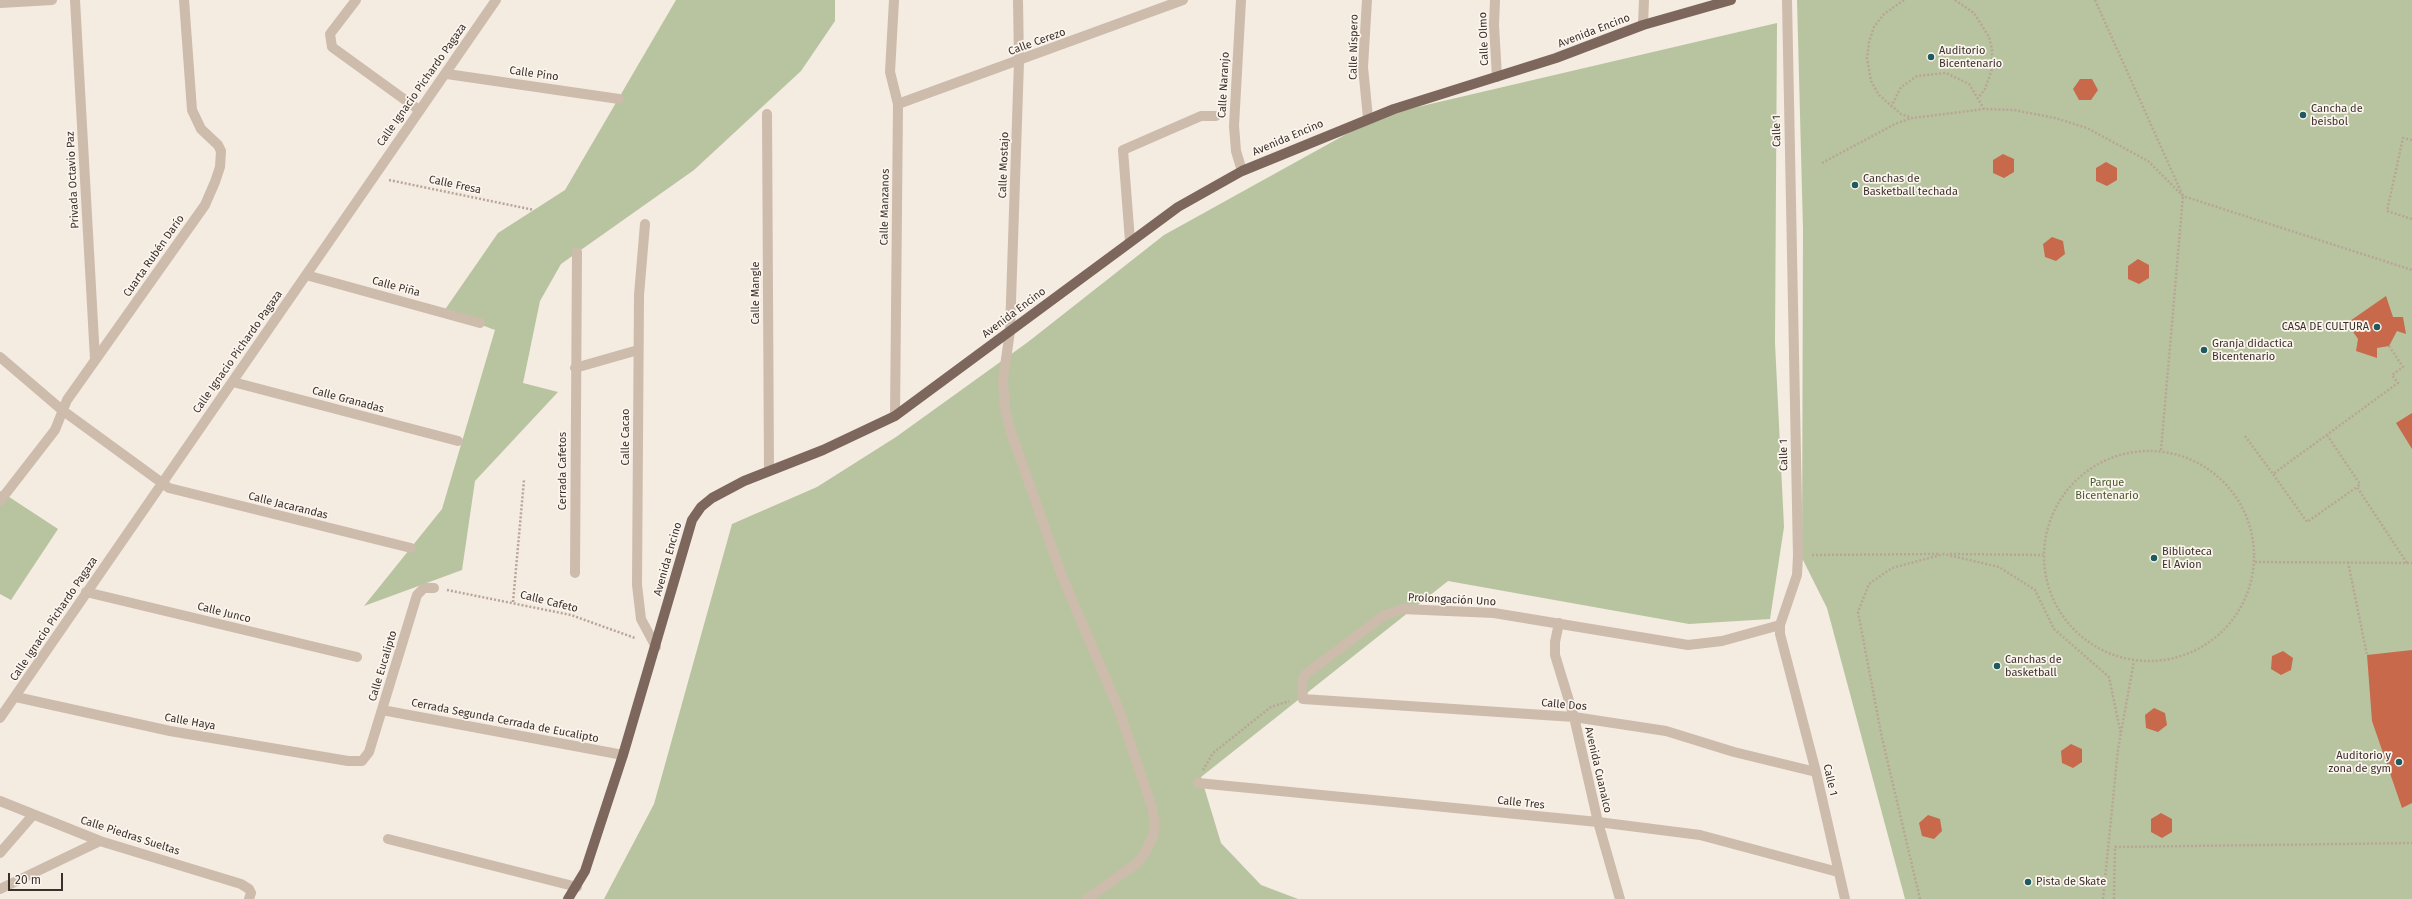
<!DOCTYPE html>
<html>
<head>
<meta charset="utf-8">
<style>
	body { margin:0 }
	#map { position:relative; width:2412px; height:899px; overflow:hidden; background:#f4ebe1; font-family:"Fira Sans",sans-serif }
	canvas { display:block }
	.scale { position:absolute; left:8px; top:873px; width:55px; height:18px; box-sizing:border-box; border:2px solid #3b302b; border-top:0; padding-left:5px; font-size:12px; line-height:14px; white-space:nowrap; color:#3b302b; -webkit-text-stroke:3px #fbf5ee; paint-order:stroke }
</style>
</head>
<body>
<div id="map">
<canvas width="2412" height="899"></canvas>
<div class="scale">20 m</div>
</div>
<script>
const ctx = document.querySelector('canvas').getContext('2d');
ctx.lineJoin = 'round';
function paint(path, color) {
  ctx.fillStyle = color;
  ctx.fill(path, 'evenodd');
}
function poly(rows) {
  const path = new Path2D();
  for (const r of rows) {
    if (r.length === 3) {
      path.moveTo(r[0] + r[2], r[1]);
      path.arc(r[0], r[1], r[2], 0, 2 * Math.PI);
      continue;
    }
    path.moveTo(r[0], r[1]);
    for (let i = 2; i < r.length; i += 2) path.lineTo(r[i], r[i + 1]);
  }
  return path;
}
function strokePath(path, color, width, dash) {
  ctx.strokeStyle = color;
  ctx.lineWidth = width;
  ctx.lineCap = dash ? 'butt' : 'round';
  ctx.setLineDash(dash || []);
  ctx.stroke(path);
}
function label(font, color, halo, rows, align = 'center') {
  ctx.font = font + ' "Fira Sans",sans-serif';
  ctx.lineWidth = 3.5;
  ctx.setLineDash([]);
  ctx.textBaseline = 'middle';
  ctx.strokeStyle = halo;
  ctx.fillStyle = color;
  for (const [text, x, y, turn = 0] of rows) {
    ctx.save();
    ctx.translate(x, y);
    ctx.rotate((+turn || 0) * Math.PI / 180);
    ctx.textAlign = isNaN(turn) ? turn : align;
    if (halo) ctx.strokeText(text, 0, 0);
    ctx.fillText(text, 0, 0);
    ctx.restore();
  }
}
const green = poly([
	[676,0,835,0,835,21,801,71,694,170,561,264,540,301,523,383,558,392,475,481,462,570,364,606,442,509,495,330,444,311,498,233,565,190],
	[1797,0,2412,0,2412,899,1905,899,1827,608,1802,558,1803,229],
	[1777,23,1775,343,1784,527,1770,619,1689,624,1448,581,1201,777,1221,843,1261,885,1298,899,604,899,654,804,732,524,817,487,896,437,1028,342,1164,235,1379,116],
	[0,491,58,529,11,600,0,594]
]);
const building = poly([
	[2080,79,2092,79,2098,90,2091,100,2079,100,2073,89],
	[2003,154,2014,159,2014,172,2004,178,1993,173,1993,160],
	[2106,162,2117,168,2117,180,2107,186,2096,181,2096,168],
	[2052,237,2063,241,2065,254,2056,261,2045,257,2043,244],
	[2138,259,2149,265,2149,278,2139,284,2128,279,2128,266],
	[2386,296,2393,317,2403,317,2406,334,2397,331,2389,346,2377,348,2377,358,2356,351,2358,339,2347,323],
	[2412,413,2412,449,2396,423],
	[2412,650,2412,803,2402,808,2372,721,2367,655],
	[2283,651,2293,658,2291,670,2281,675,2271,669,2272,656],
	[2154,708,2165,713,2167,725,2158,732,2146,728,2145,715],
	[2071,744,2082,749,2082,762,2073,768,2062,763,2061,751],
	[2161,813,2172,819,2172,832,2162,838,2151,832,2151,819],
	[1928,815,1940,819,1942,831,1934,839,1922,836,1919,823]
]);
const path = poly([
	[1904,0,1884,14,1874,27,1869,42,1867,58,1871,81,1879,95,1901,114,1912,118,1984,109,2014,110,2055,118,2087,128,2148,161,2183,196,2412,270],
	[1955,0,1974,13,1989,37,1992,49,1992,69,1985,89,1978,98],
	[2095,0,2183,196,2161,450],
	[1891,107,1901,87,1917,76,1946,73,1969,84,1984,109],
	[2412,140,2403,138,2387,211,2412,219],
	[1822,163,1895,124,1911,118],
	[389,180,534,210],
	[2389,346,2403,367,2392,375,2398,383,2273,474,2307,522,2357,487,2407,563],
	[2327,435,2360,484,2357,487],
	[2245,436,2273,474],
	[2149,556,105],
	[1950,554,2043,555],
	[1812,555,1939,554],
	[2255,562,2412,563],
	[2348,562,2367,655],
	[447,590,571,615,635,638],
	[513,602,524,480],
	[1203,770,1213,753,1271,707,1289,701],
	[1920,899,1882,738,1858,612,1869,584,1892,568,1944,554,1999,567,2035,590,2054,629,2109,677,2121,735],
	[2103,899,2118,749,2134,661],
	[2114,899,2115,847,2412,843]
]);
const minor = poly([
	[75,0,95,359],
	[356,0,330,34,332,47,419,110],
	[894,0,890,72,898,104,895,416],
	[1018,0,1019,61,1010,331,1003,380,1005,410,1011,432,1062,576,1119,710,1152,807,1155,824,1153,836,1145,853,1137,863,1087,899],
	[1241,0,1234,126,1236,151,1242,171],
	[1367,0,1363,67,1368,118],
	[1495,0,1494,25,1497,77],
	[1787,0,1798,556,1797,575,1780,625,1780,634,1816,772,1845,899],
	[0,3,52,0],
	[1643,25,1644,0],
	[447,74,619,99],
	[898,104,1183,0],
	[767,114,769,471],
	[645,224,639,295,637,585,641,619,656,647],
	[1130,241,1123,150,1201,116,1216,116],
	[306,275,480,323],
	[0,357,62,410,169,488,411,548],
	[575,368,638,350],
	[233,382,458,441],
	[0,501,55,430,67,400,205,205,215,182,220,167,221,151,218,145,201,129,192,110,184,0],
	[575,573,577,252],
	[86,592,357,657],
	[1559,623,1555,642,1555,655,1574,717,1598,822,1620,899],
	[1780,625,1722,641,1688,645,1494,613,1402,609,1383,616,1306,674,1302,680,1303,699,1574,717,1666,731,1734,752,1816,772],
	[16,697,170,731,348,761,362,761,369,752,417,595,424,588,434,588],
	[382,710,623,755],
	[0,718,496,0],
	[1198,783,1598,822,1700,835,1838,872],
	[0,801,100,841,241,884,249,889,251,893,249,899],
	[388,839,577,887],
	[0,853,33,815],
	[0,889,100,841]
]);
const major = poly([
	[568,899,585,871,623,755,692,520,701,507,712,498,744,481,823,450,895,416,1178,207,1242,171,1394,109,1556,58,1643,25,1731,0]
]);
const markers = [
	[1931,57,4,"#1f5a5e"],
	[2303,115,4,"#1f5a5e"],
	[1855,185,4,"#1f5a5e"],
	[2377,327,4,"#1f5a5e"],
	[2204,350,4,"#1f5a5e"],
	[2154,558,4,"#1f5a5e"],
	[1997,666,4,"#1f5a5e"],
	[2399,762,4,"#1f5a5e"],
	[2028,882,4,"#1f5a5e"]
];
const streetNames = [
	["Avenida Encino",1594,31,-21],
	["Calle Olmo",1484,39,-92],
	["Calle Cerezo",1037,42,-20],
	["Calle Níspero",1354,47,-89],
	["Calle Pino",534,74,8],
	["Calle Ignacio Pichardo Pagaza",422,85,-55],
	["Calle Naranjo",1224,85,-87],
	["Calle 1",1777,131,-91],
	["Avenida Encino",1288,138,-23],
	["Calle Mostajo",1004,165,-88],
	["Privada Octavio Paz",73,180,-93],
	["Calle Fresa",455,185,12],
	["Calle Manzanos",885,207,-89],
	["Cuarta Rubén Darío",154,256,-55],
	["Calle Piña",396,287,15],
	["Calle Mangle",756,293,-90],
	["Avenida Encino",1014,313,-37],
	["Calle Ignacio Pichardo Pagaza",238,352,-55],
	["Calle Granadas",348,400,15],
	["Calle Cacao",626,437,-90],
	["Calle 1",1784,455,-91],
	["Cerrada Cafetos",563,471,-90],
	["Calle Jacarandas",288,506,14],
	["Avenida Encino",668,559,-74],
	["Prolongación Uno",1452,600,3],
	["Calle Cafeto",549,602,14],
	["Calle Junco",224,613,14],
	["Calle Ignacio Pichardo Pagaza",54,619,-56],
	["Calle Eucalipto",383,666,-73],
	["Calle Dos",1564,705,5],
	["Cerrada Segunda Cerrada de Eucalipto",505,721,11],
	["Calle Haya",190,722,10],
	["Avenida Cuanalco",1598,770,77],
	["Calle 1",1830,780,77],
	["Calle Tres",1521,803,6],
	["Calle Piedras Sueltas",130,836,18]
];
const poiNames = [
	["Auditorio",1939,51],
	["Bicentenario",1939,64],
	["Cancha de",2311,109],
	["beisbol",2311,122],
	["Canchas de",1863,179],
	["Basketball techada",1863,192],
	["CASA DE CULTURA",2369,327,"right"],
	["Granja didactica",2212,344],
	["Bicentenario",2212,357],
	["Biblioteca",2162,552],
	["El Avion",2162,565],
	["Canchas de",2005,660],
	["basketball",2005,673],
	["Auditorio y",2391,756,"right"],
	["zona de gym",2391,769,"right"],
	["Pista de Skate",2036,882]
];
const parkNames = [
	["Parque",2107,483],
	["Bicentenario",2107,496]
];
paint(green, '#b8c4a0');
paint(building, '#c8694b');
strokePath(path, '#b9a596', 2.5, [2, 2]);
strokePath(minor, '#cdbbac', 10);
strokePath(major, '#7d675c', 10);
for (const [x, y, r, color] of markers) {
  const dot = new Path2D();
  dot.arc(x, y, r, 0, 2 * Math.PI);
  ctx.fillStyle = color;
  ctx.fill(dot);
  strokePath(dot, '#fbf5ee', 1.5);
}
label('11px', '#3b302b', '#fbf5ee', streetNames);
label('11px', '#3b302b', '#fbf5ee', poiNames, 'left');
label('11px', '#4a5a2e', '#fbf5ee', parkNames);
</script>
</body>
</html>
